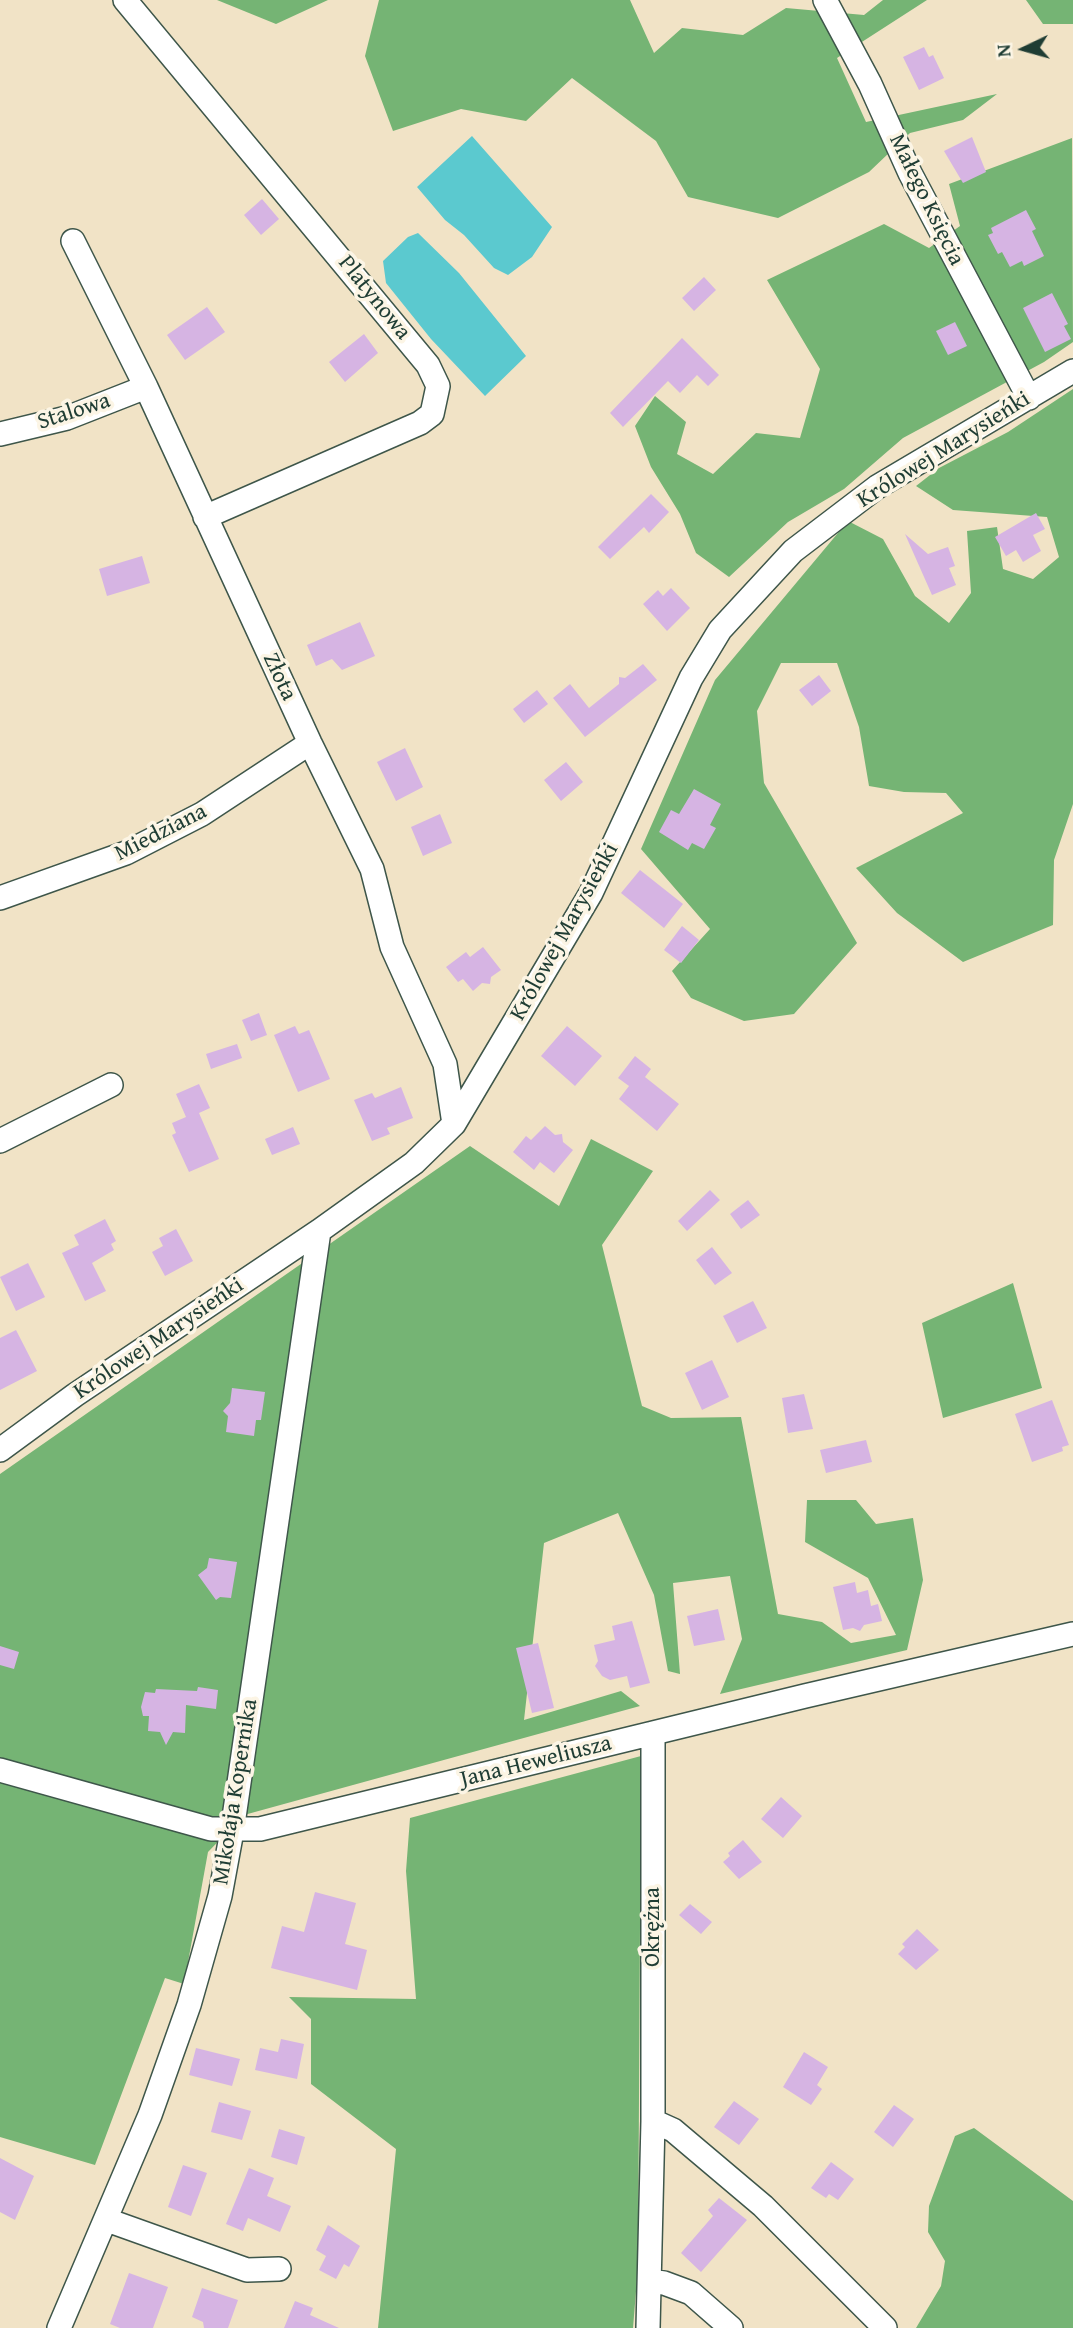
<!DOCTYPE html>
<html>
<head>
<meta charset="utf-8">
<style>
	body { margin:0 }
	#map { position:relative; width:1073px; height:2328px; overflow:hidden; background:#f1e3c6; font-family:"Gentium Book Plus",serif }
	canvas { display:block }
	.north { position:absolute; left:989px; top:14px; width:70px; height:70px; -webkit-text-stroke:5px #fcf5e5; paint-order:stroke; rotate:265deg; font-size:19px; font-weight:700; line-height:28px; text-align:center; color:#1f3d34 }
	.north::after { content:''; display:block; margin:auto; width:24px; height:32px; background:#1f3d34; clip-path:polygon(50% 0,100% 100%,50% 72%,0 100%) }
</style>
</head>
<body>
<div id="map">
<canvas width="1073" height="2328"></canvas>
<div class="north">N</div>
</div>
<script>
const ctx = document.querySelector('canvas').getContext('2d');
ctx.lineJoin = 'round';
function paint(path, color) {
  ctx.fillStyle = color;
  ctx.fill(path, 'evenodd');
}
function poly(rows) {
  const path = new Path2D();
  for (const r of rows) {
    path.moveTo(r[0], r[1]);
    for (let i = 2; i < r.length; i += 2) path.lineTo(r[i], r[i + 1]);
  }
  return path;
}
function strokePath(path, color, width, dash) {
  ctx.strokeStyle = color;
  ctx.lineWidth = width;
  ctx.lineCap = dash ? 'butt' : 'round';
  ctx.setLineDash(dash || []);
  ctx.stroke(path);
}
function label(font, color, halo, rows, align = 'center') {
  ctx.font = font + ' "Gentium Book Plus",serif';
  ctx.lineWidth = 7;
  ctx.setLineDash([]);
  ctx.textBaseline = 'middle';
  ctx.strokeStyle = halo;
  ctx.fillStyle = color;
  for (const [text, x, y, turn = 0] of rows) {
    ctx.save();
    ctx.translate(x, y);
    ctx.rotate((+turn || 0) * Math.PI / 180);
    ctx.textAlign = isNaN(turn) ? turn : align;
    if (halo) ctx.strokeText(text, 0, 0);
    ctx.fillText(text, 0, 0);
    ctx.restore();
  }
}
const forest = poly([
	[217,0,328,0,276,24],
	[379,0,630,0,654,53,682,28,743,35,786,8,864,15,883,0,927,0,837,58,866,122,997,94,963,120,910,133,869,172,778,218,688,197,656,141,572,78,526,121,461,109,393,131,365,56],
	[1026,0,1073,0,1073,24,1043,24],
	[1072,138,1073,342,1044,362,903,438,844,489,788,522,729,577,696,553,680,514,651,467,635,426,655,396,686,422,677,454,713,474,756,433,800,438,820,369,767,280,884,224,929,248,960,226,949,184],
	[1073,389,1073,804,1054,860,1053,925,963,962,897,913,856,868,963,813,946,793,904,792,869,786,859,727,837,663,781,663,757,711,764,783,857,943,794,1014,744,1021,691,998,672,971,710,929,641,849,715,680,848,521,883,539,915,596,949,623,971,593,967,531,997,527,1003,569,1033,579,1059,557,1047,517,953,510,916,486,939,468,1008,432],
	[591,1139,653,1171,602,1245,642,1406,671,1418,741,1417,778,1614,822,1622,851,1643,896,1635,868,1578,805,1542,807,1500,856,1500,876,1524,913,1518,923,1580,907,1650,720,1694,742,1639,730,1576,673,1583,680,1674,668,1671,654,1595,618,1513,544,1543,524,1720,621,1691,640,1706,244,1815,208,1852,184,1984,165,1978,95,2165,0,2137,0,1474,470,1146,559,1206],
	[1013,1283,1042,1388,943,1418,922,1323],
	[641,1756,638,2267,633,2328,378,2328,396,2149,311,2084,311,2019,289,1997,416,1999,406,1871,410,1818],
	[974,2128,1073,2201,1073,2328,916,2328,941,2286,945,2261,928,2232,929,2206,955,2136]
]);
const water = poly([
	[472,136,552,227,532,257,508,275,494,268,464,235,445,220,417,187],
	[418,233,459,273,526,356,485,396,431,339,386,283,383,261,408,237]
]);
const building = poly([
	[924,47,929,57,933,55,944,78,919,90,903,57],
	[972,137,986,172,963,183,944,151],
	[262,199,279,219,261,235,244,215],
	[1026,210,1036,229,1032,231,1044,256,1024,266,1022,261,1010,267,1002,252,998,254,988,235,993,233,991,228],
	[704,277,716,290,694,311,682,298],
	[1052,293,1068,324,1064,326,1071,339,1045,352,1023,308],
	[207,307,225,332,185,360,167,335],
	[955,322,967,346,948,355,936,331],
	[364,334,378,353,345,382,329,362],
	[682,338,719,375,708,386,697,375,680,393,668,381,623,427,610,413],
	[651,494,669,512,649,533,644,527,610,559,598,547],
	[1036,513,1045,529,1033,535,1041,551,1023,562,1016,550,1006,556,995,537],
	[905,534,928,554,948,547,955,566,949,568,956,585,932,595],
	[142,556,150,583,107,596,99,569],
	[671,588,690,608,667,631,643,604,658,590,663,596],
	[360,622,375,656,342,670,332,659,316,666,307,645],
	[643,664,657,680,585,737,553,698,570,684,589,708,619,684,619,677,625,678],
	[819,675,831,691,812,706,799,690],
	[537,690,548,704,524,723,513,709],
	[405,748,423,787,396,801,377,762],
	[566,762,583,782,561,801,544,780],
	[694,789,721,804,710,825,716,828,704,849,692,843,688,850,659,832,671,810,679,814],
	[440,814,452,843,423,856,411,827],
	[640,870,683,904,664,928,621,893],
	[682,926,699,940,681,963,664,950],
	[483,947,501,970,491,977,490,984,482,983,473,991,463,979,458,982,446,967,466,952,470,957],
	[259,1013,267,1035,251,1041,242,1020],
	[295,1026,299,1034,309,1030,330,1079,298,1092,274,1035],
	[567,1026,602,1056,575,1086,541,1056],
	[237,1044,242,1058,211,1069,206,1054],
	[635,1056,651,1069,645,1077,679,1104,657,1131,619,1099,629,1086,618,1078],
	[199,1084,210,1108,199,1113,219,1159,189,1172,172,1135,176,1133,172,1123,186,1117,176,1094],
	[401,1087,413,1118,387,1128,390,1134,372,1141,354,1100,372,1093,375,1098],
	[545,1126,555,1135,562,1134,563,1142,573,1150,554,1173,540,1162,534,1170,513,1152,526,1136,531,1140],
	[293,1127,300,1144,272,1155,265,1139],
	[710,1190,720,1200,687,1231,678,1221],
	[748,1200,760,1215,741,1229,730,1214],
	[105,1219,116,1241,111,1244,114,1250,92,1263,106,1291,85,1301,62,1253,79,1245,74,1235],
	[176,1229,193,1261,165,1276,152,1252,163,1246,159,1238],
	[712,1247,732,1273,715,1285,696,1260],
	[28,1263,45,1297,16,1311,0,1277],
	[753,1301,767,1328,737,1343,723,1316],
	[16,1330,37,1371,0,1390,0,1338],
	[712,1360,729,1397,702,1410,685,1373],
	[232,1388,265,1392,261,1420,256,1420,254,1436,226,1432,228,1416,223,1411,230,1403],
	[804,1394,813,1429,788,1433,782,1398],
	[1052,1400,1069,1445,1062,1447,1063,1451,1032,1462,1015,1414],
	[866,1440,872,1462,826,1473,820,1450],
	[209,1558,237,1562,231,1598,220,1597,216,1600,198,1575,207,1568],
	[855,1582,857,1593,868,1590,871,1606,878,1604,882,1621,864,1625,860,1631,853,1628,843,1630,833,1587],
	[718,1609,725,1640,694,1646,687,1616],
	[632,1621,650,1683,630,1688,627,1676,610,1680,602,1676,595,1666,598,1661,594,1645,615,1640,612,1626],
	[538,1643,554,1708,532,1713,516,1648],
	[0,1646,19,1652,14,1669,0,1665],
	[198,1687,218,1690,216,1709,186,1705,185,1733,173,1732,166,1745,160,1732,148,1731,149,1716,143,1716,141,1707,145,1692,155,1693,156,1689,197,1691],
	[781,1797,802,1816,783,1838,761,1819],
	[743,1840,762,1862,739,1879,723,1862,730,1856,728,1853],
	[315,1892,356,1903,345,1944,367,1950,357,1990,271,1968,282,1926,304,1932],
	[690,1904,712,1922,701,1934,679,1915],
	[917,1929,939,1950,916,1970,898,1954,905,1947,902,1944],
	[281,2039,304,2044,297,2079,255,2070,260,2048,278,2052],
	[196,2048,240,2059,232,2086,189,2075],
	[804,2052,828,2067,817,2085,822,2089,811,2105,783,2087],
	[734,2101,759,2119,739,2145,714,2127],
	[219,2102,251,2111,242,2140,211,2132],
	[894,2105,914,2119,893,2147,874,2132],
	[279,2129,305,2137,297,2165,271,2157],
	[0,2158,34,2176,15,2220,0,2212],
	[831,2162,854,2179,838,2200,829,2194,826,2198,811,2188],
	[183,2165,207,2173,191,2216,168,2207],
	[249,2168,274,2178,267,2196,291,2206,280,2232,248,2218,243,2231,226,2224],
	[719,2198,747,2220,701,2272,681,2253,713,2216,708,2210],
	[328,2225,360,2246,349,2267,344,2264,336,2279,319,2270,326,2256,316,2250],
	[129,2273,168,2287,153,2328,120,2328,110,2324],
	[202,2288,238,2300,228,2328,204,2328,203,2322,192,2317],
	[295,2301,313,2308,310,2315,339,2328,284,2328]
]);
const minor = poly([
	[125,0,428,365,438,386,432,414,420,423,205,517],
	[825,0,870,84,910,173,1029,398],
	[73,241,146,387,310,743,372,869,392,947,445,1064,454,1124],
	[0,434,67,418,146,387],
	[0,898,126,853,202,814,310,743],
	[0,1141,111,1085],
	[0,1450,75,1395,319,1231,414,1163,454,1124,591,893,691,678,720,630,793,551,877,487,1073,371],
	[0,1770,211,1829,260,1829,805,1696,1073,1634],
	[653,2121,673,2130,763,2206,885,2328],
	[107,2220,247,2270,279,2269],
	[650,2281,664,2283,691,2293,731,2328],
	[59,2328,150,2115,189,2005,220,1896,232,1831,319,1231],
	[648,2328,653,2121,653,1733]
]);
const streetNames = [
	["Małego Księcia",926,200,64],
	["Platynowa",374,298,51],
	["Stalowa",74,412,-18],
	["Królowej Marysieńki",944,450,-32],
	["Złota",279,677,65],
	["Miedziana",161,833,-27],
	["Królowej Marysieńki",565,932,-61],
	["Królowej Marysieńki",159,1339,-34],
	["Jana Heweliusza",536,1762,-14],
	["Mikołaja Kopernika",236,1792,-81],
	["Okrężna",653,1927,-90]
];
paint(forest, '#75b474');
paint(water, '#5bc9cf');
paint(building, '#d6b4e3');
strokePath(minor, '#3e564a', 26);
strokePath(minor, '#fff', 23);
label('23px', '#1f3d34', '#fcf5e5', streetNames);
</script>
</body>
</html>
